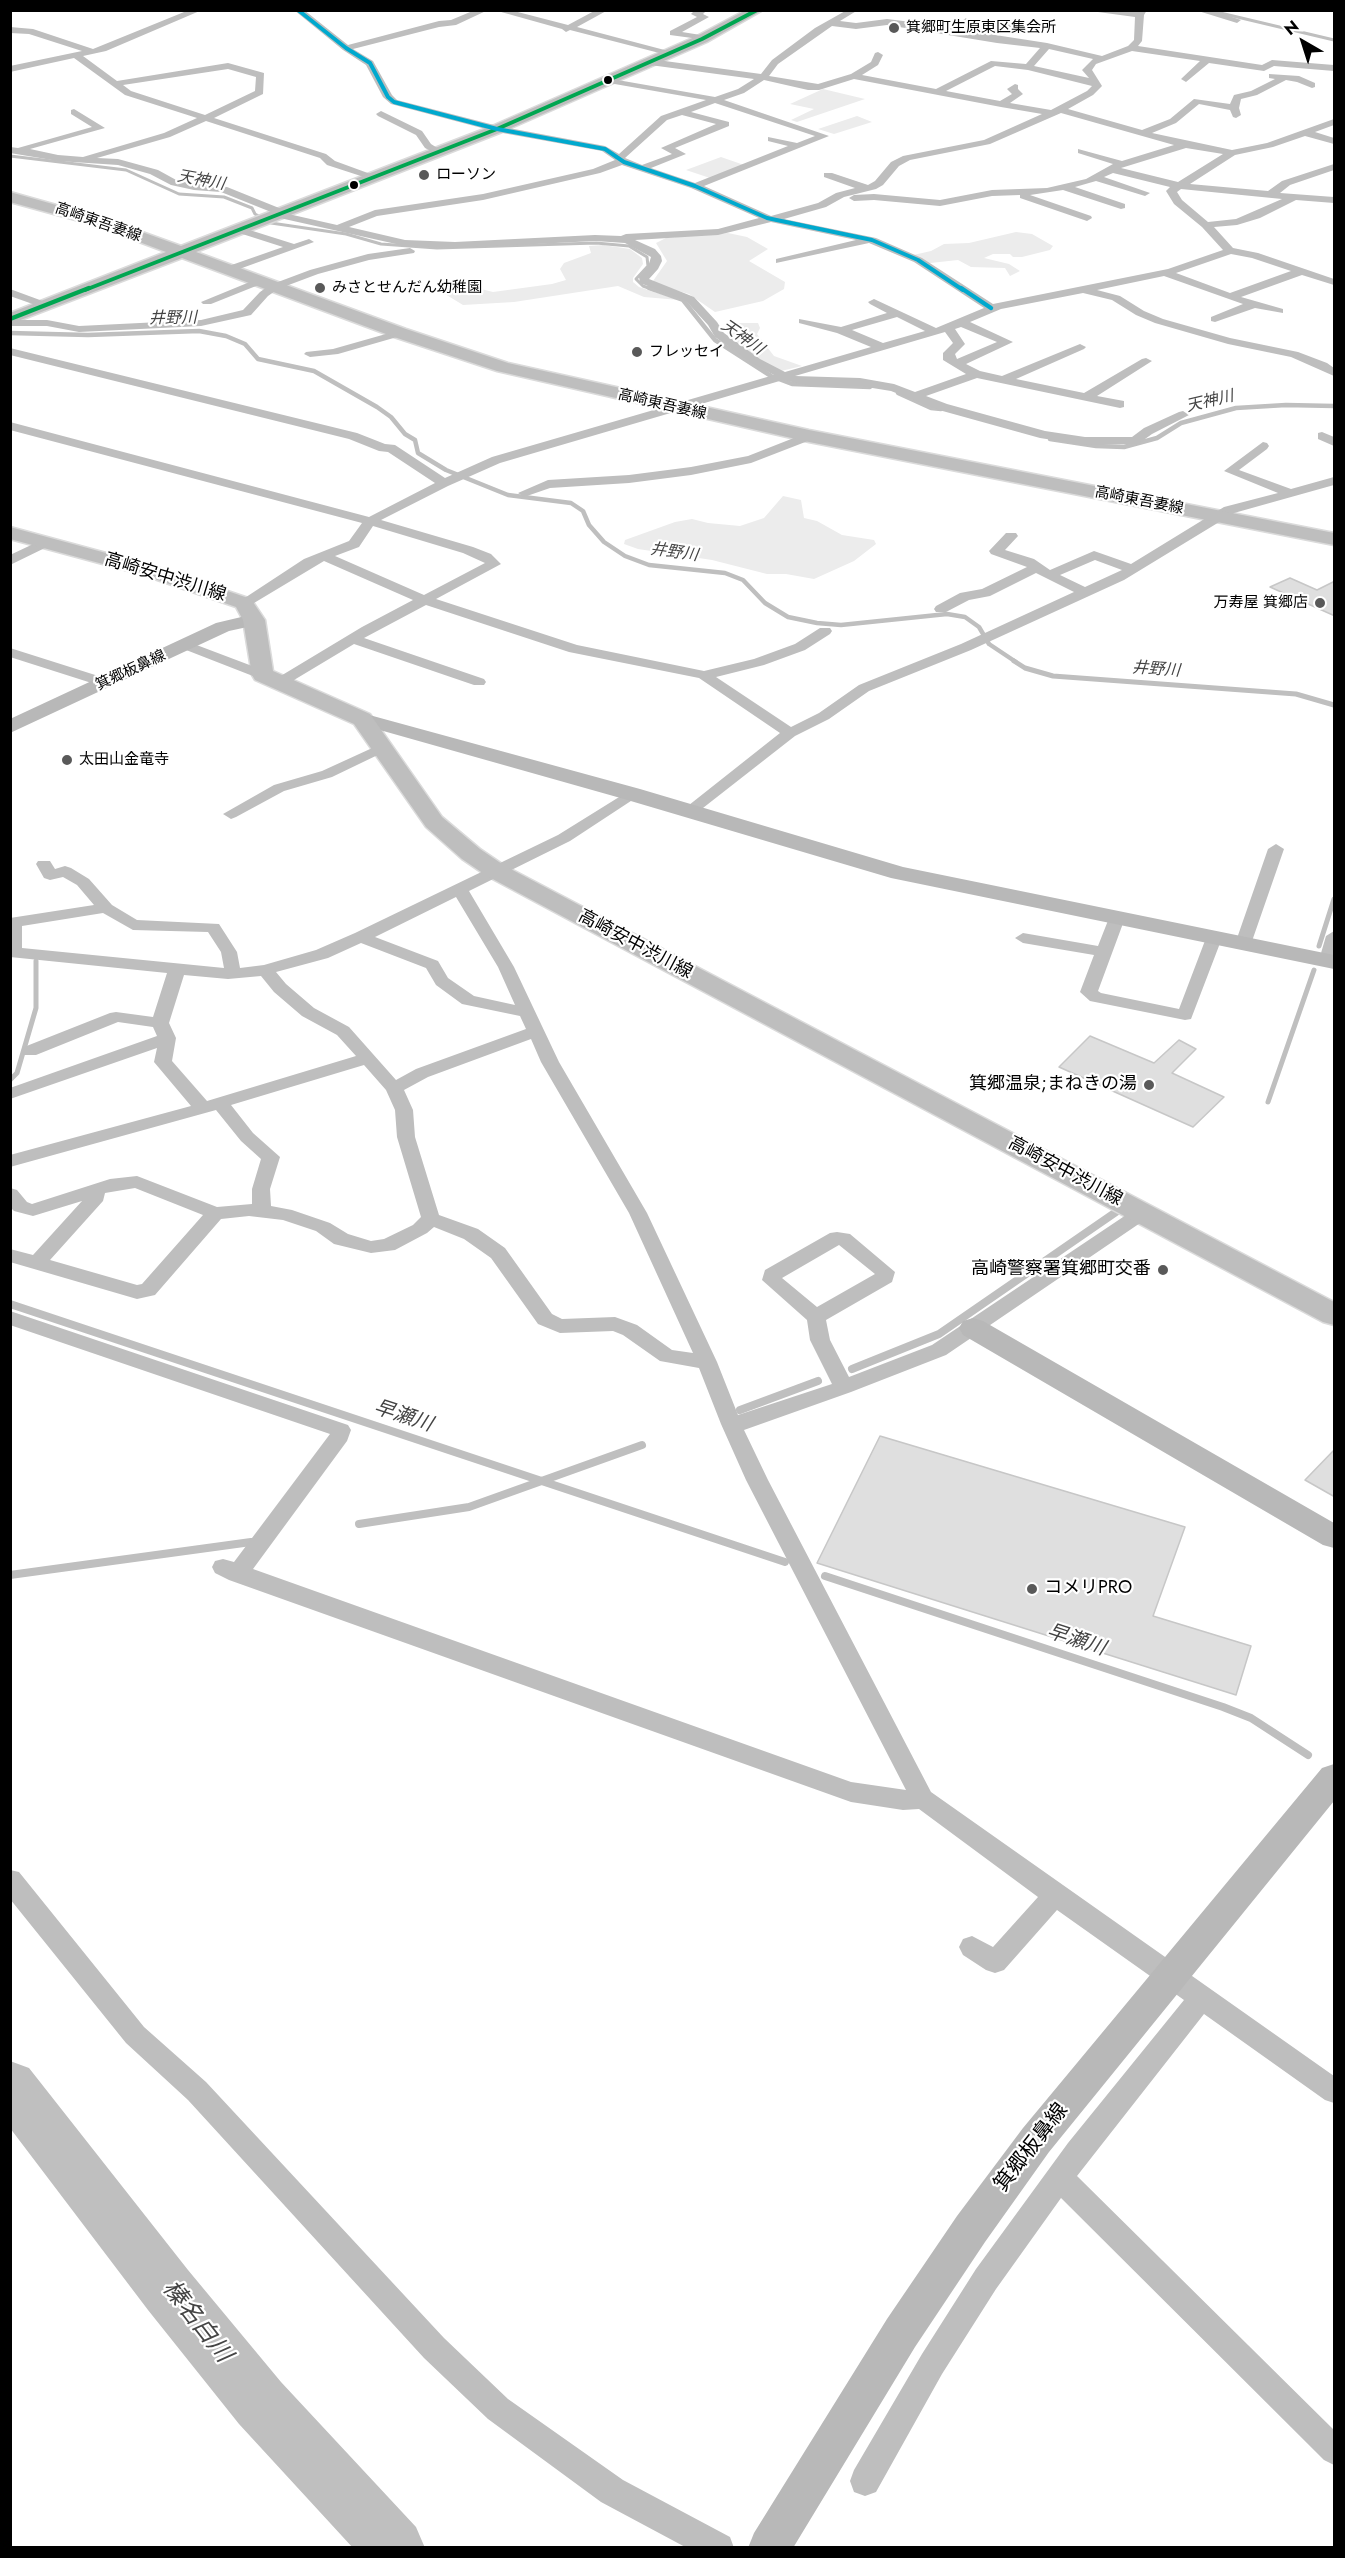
<!DOCTYPE html>
<html>
<head>
<meta charset="utf-8">
<style>
	body { margin:0 }
	#map { position:relative; width:1345px; height:2558px; overflow:hidden; background:#fff; font-family:Jost,sans-serif }
	canvas { display:block }
	.frame { position:absolute; inset:0; border:12px solid #000; pointer-events:none }
	.north { position:absolute; left:1273px; top:12px; width:60px; height:60px; -webkit-text-stroke:4px #fff; paint-order:stroke; rotate:321deg; font-size:16px; font-weight:700; line-height:24px; text-align:center; color:#000 }
	.north::after { content:''; display:block; margin:auto; width:21px; height:27px; background:#000; clip-path:polygon(50% 0,100% 100%,50% 72%,0 100%) }
</style>
</head>
<body>
<div id="map">
<canvas width="1345" height="2558"></canvas>
<div class="frame"></div>
<div class="north">N</div>
</div>
<script>
const ctx = document.querySelector('canvas').getContext('2d');
ctx.lineJoin = 'round';
function paint(path, color) {
  ctx.fillStyle = color;
  ctx.fill(path, 'evenodd');
}
function poly(rows) {
  const path = new Path2D();
  for (const r of rows) {
    path.moveTo(r[0], r[1]);
    for (let i = 2; i < r.length; i += 2) path.lineTo(r[i], r[i + 1]);
  }
  return path;
}
function strokePath(path, color, width, dash) {
  ctx.strokeStyle = color;
  ctx.lineWidth = width;
  ctx.lineCap = dash ? 'butt' : 'round';
  ctx.setLineDash(dash || []);
  ctx.stroke(path);
}
function label(font, color, halo, rows, align = 'center') {
  ctx.font = font + ' Jost,"Noto Sans JP",sans-serif';
  ctx.lineWidth = 4.5;
  ctx.setLineDash([]);
  ctx.textBaseline = 'middle';
  ctx.strokeStyle = halo;
  ctx.fillStyle = color;
  for (const [text, x, y, turn = 0] of rows) {
    ctx.save();
    ctx.translate(x, y);
    ctx.rotate((+turn || 0) * Math.PI / 180);
    ctx.textAlign = isNaN(turn) ? turn : align;
    if (halo) ctx.strokeText(text, 0, 0);
    ctx.fillText(text, 0, 0);
    ctx.restore();
  }
}
const green = poly([
	[823,89,865,99,797,122,791,120,814,109,790,104],
	[857,116,872,122,834,134,818,129],
	[721,157,744,165,710,178,686,170],
	[1016,232,1032,234,1053,246,1050,250,1022,257,1013,257,1010,254,993,254,984,258,1009,264,1020,271,1010,276,1005,268,971,267,958,260,921,264,909,256,931,251,944,244,969,243],
	[728,233,747,237,768,249,749,261,785,282,784,289,763,301,715,312,689,294,661,286,653,281,667,261,656,243,666,238],
	[603,245,630,249,642,258,643,264,633,278,633,282,639,287,679,300,644,297,618,286,514,302,463,305,440,291,461,284,493,292,552,284,566,280,560,269,564,263,591,253,589,246],
	[726,323,758,323,760,328,757,334,774,356,802,366,781,371,759,360,730,340,725,327],
	[783,496,801,500,804,518,817,521,842,535,874,540,876,544,854,561,814,579,786,574,767,574,712,560,638,549,624,544,625,540,675,522,692,519,708,523,740,526,764,518]
]);
const streamFar3 = poly([
	[1212,11,1334,40],
	[10,156,126,170,179,194,224,197,252,208,255,214,271,223,346,234,381,244,437,248,596,243,629,246,647,257,648,266,636,279,643,286,654,290]
]);
const streamFar2 = poly([
	[649,288,683,300,715,340,771,376,792,384,870,387],
	[10,333,88,335,199,331,226,336,245,344,258,359,314,371,377,407,391,417,405,434,415,440,418,453,446,470,508,495,571,503,583,511,589,525,604,542,625,556,649,565,725,573,743,580,765,603,788,617,817,623,841,625,947,614,965,617,979,627,989,644,1016,662],
	[898,393,931,408,941,409],
	[1050,439,1096,446,1124,447,1157,438,1181,423,1236,408,1286,405,1334,406]
]);
const streamFar1 = poly([
	[1014,661,1025,668,1053,676,1296,694,1334,705],
	[1319,946,1334,899],
	[10,1080,17,1073,36,1008,36,961],
	[1268,1102,1314,970]
]);
const stream = poly([
	[10,1304,785,1562],
	[852,1369,939,1334,1116,1212],
	[740,1410,818,1381],
	[359,1524,469,1507,642,1445],
	[10,1575,251,1542],
	[825,1576,1223,1707,1251,1718,1308,1755]
]);
const river = poly([
	[10,2061,29,2068,188,2270,281,2382,416,2527,425,2548,353,2548,239,2424,148,2310,10,2128,10,2061]
]);
const building = poly([
	[1290,578,1317,590,1335,581,1335,616,1270,587,1290,578],
	[1090,1036,1154,1063,1179,1040,1196,1049,1172,1073,1224,1097,1193,1127,1059,1067,1090,1036],
	[880,1436,1185,1527,1153,1616,1251,1646,1236,1695,817,1563,880,1436],
	[1335,1449,1335,1497,1305,1480,1335,1449]
]);
const street = poly([
	[189,10,202,10,106,51,83,56,117,81,228,63,264,73,263,94,214,118,326,154,335,161,376,176,367,178,327,165,320,158,206,121,170,137,97,158,118,159,158,170,178,181,227,187,284,210,284,213,337,225,375,210,483,194,593,169,615,160,602,151,497,132,391,104,383,97,366,65,343,50,294,10,304,10,348,45,439,21,451,20,475,10,488,10,456,25,439,27,353,49,373,61,392,95,397,100,498,126,605,146,619,154,661,116,706,100,609,83,604,80,606,78,715,97,738,89,754,79,650,65,645,62,650,59,761,74,772,60,815,28,847,10,858,10,840,21,856,23,887,19,911,22,1047,43,1102,56,1128,46,1134,40,1135,17,1083,10,1147,10,1144,15,1142,41,1138,46,1262,65,1272,60,1334,65,1334,71,1274,66,1264,71,1209,63,1186,82,1181,79,1200,61,1132,51,1096,64,1092,70,1102,86,1093,95,1068,109,1142,130,1170,119,1194,99,1230,104,1234,95,1251,91,1275,79,1269,78,1269,74,1299,76,1315,83,1315,87,1312,88,1297,82,1286,80,1257,95,1241,99,1239,108,1241,115,1236,118,1233,117,1230,110,1199,104,1176,123,1152,133,1232,150,1267,143,1334,119,1334,125,1315,132,1334,138,1334,144,1305,136,1273,147,1235,155,1190,184,1268,191,1282,181,1334,164,1334,170,1290,185,1280,193,1334,197,1334,203,1296,200,1260,218,1237,225,1214,227,1233,248,1258,253,1334,279,1334,285,1302,275,1241,297,1283,309,1283,313,1255,308,1215,322,1211,321,1211,317,1243,304,1164,276,1097,290,1120,296,1144,311,1163,319,1230,338,1298,352,1327,363,1334,368,1334,376,1291,357,1228,344,1155,323,1136,315,1112,300,1083,293,1001,309,970,322,1013,342,966,364,980,371,1002,376,1080,344,1086,347,1084,349,1016,379,1084,393,1142,359,1146,358,1152,361,1097,396,1124,401,1124,407,1120,408,977,378,926,396,947,404,1045,431,1085,437,1132,437,1144,428,1179,412,1183,411,1189,415,1152,434,1138,444,1085,445,1040,438,939,410,891,391,860,386,810,386,783,380,500,463,448,486,381,520,473,547,491,554,501,564,436,599,577,645,704,671,754,659,795,644,820,628,830,628,832,631,830,634,805,650,764,665,716,677,791,727,819,713,859,685,961,644,1074,592,1036,573,990,596,969,600,946,612,936,612,934,609,936,606,960,593,982,589,1027,567,991,554,989,551,1006,533,1016,533,1018,536,1005,550,1034,559,1050,570,1094,551,1131,564,1224,507,1278,493,1224,471,1263,442,1267,443,1269,446,1267,449,1239,470,1291,489,1334,477,1334,485,1234,513,1124,580,971,650,869,691,829,719,795,736,694,815,689,817,681,812,684,809,780,733,699,678,569,652,426,605,364,638,484,679,486,682,484,685,474,685,354,644,284,686,274,686,272,683,274,680,362,627,413,600,324,561,249,606,244,607,237,603,304,559,349,541,362,523,10,430,10,422,369,517,435,483,388,452,379,451,349,439,10,355,10,348,357,433,385,444,395,445,445,478,492,457,774,375,752,363,715,337,708,325,686,301,640,283,639,277,648,267,651,257,625,243,595,241,455,248,405,246,271,216,271,212,221,192,194,190,171,185,150,174,118,165,58,161,10,153,10,147,18,148,92,127,71,114,71,110,74,109,105,128,30,149,58,155,83,157,164,133,197,118,125,95,74,58,10,72,10,66,82,51,29,34,10,33,10,27,33,29,93,49,189,10],
	[887,25,997,43,1040,48,1026,64,991,61,936,89,862,75,878,65,883,55,878,52,875,53,871,62,851,74,818,84,769,76,778,64,832,26,856,29,887,25],
	[1049,49,1093,59,1082,70,1089,78,1034,66,1049,49],
	[995,66,1028,70,1092,86,1087,91,1051,110,1010,103,1023,94,1018,89,1018,85,1015,84,1007,89,1012,94,1000,101,946,91,995,66],
	[228,69,256,77,255,91,205,115,131,91,123,85,228,69],
	[854,79,1001,107,1042,114,984,140,903,156,891,162,875,181,868,185,832,173,824,173,824,177,855,188,836,193,818,203,771,216,704,186,829,136,724,100,744,93,764,80,808,90,819,90,854,79],
	[715,103,815,136,797,143,768,137,768,141,788,146,695,183,651,168,686,154,675,148,729,126,729,122,691,112,715,103],
	[1061,113,1174,145,1122,161,1078,149,1078,153,1113,164,1086,179,1047,188,992,190,940,200,874,194,854,195,849,198,854,201,874,200,940,206,992,196,1020,195,1020,198,1087,221,1092,218,1091,216,1030,195,1063,190,1121,209,1125,208,1125,204,1075,187,1096,181,1145,196,1150,193,1104,177,1113,173,1170,187,1166,191,1174,204,1202,227,1223,250,1168,269,993,304,922,258,876,238,784,219,826,207,844,197,876,189,883,185,899,166,910,160,990,144,1061,113],
	[682,115,716,124,661,148,672,154,642,165,625,158,667,120,682,115],
	[1186,148,1223,154,1178,182,1121,168,1186,148],
	[622,165,691,188,759,218,718,229,626,234,621,236,595,235,455,242,405,240,349,227,377,216,483,200,600,173,622,165],
	[1181,189,1282,199,1236,219,1208,222,1182,200,1177,192,1181,189],
	[771,222,856,240,776,259,776,263,869,243,914,262,984,308,936,328,874,299,868,302,870,304,887,313,841,327,799,319,799,323,837,333,871,347,785,372,760,359,724,333,717,322,694,297,649,279,658,269,662,261,661,256,655,249,635,240,718,235,771,222],
	[1231,254,1252,258,1291,271,1230,293,1176,273,1231,254],
	[897,317,925,331,883,343,852,330,897,317],
	[961,327,997,342,957,359,955,354,965,344,955,329,961,327],
	[945,332,953,343,943,353,943,360,966,374,915,392,894,384,860,378,795,376,945,332],
	[373,526,463,553,485,563,424,595,335,556,359,547,373,526],
	[1095,560,1122,570,1085,587,1060,575,1095,560],
	[494,10,510,10,568,25,596,10,608,10,577,27,676,53,671,56,570,30,566,32,562,29,494,10],
	[695,10,707,10,703,14,709,17,682,32,707,36,707,40,670,35,670,31,697,17,691,14,695,10],
	[1195,10,1211,10,1241,20,1237,23,1195,10],
	[966,18,1016,25,1020,28,1016,31,963,23,962,21,966,18],
	[381,111,422,131,431,144,442,151,437,154,425,148,416,135,378,116,376,114,381,111],
	[237,226,294,244,309,239,314,242,231,272,223,272,223,268,283,247,233,231,233,227,237,226],
	[410,248,415,251,414,253,369,260,318,274,278,289,268,296,251,315,201,326,79,332,47,326,10,326,10,320,47,320,79,326,201,320,243,310,260,292,270,285,310,270,368,254,410,248],
	[257,279,261,280,261,284,211,304,203,304,201,302,257,279],
	[10,289,48,303,50,305,44,308,10,296,10,289],
	[400,330,406,333,404,335,338,354,310,357,304,354,306,352,333,349,400,330],
	[809,432,813,433,813,439,751,463,691,475,629,483,550,488,524,497,518,493,548,480,629,475,691,467,748,456,809,432],
	[1322,432,1334,437,1334,446,1318,439,1318,433,1322,432],
	[46,538,53,542,51,545,10,565,10,555,46,538],
	[186,641,268,672,270,675,268,678,258,678,181,648,179,645,186,641],
	[10,648,111,680,113,683,106,687,101,686,10,657,10,648],
	[381,744,386,745,388,748,386,751,332,777,284,791,236,817,231,819,223,814,274,785,322,771,381,744],
	[632,789,637,791,640,794,637,797,570,841,469,891,514,967,559,1062,647,1213,717,1362,738,1415,832,1384,810,1340,807,1320,762,1280,765,1270,830,1233,837,1232,850,1234,895,1272,892,1282,826,1320,830,1340,849,1377,932,1345,1135,1209,1142,1207,1149,1209,1151,1213,1149,1217,946,1355,851,1392,744,1430,768,1480,931,1792,1334,2076,1334,2103,1325,2100,1204,2014,1077,2176,1334,2430,1334,2465,1324,2460,1061,2198,996,2289,942,2374,876,2492,865,2496,854,2492,850,2481,854,2470,922,2354,976,2269,1068,2143,1184,2000,1057,1910,1004,1970,995,1973,986,1970,963,1955,959,1947,963,1939,972,1936,993,1947,1038,1897,919,1809,903,1810,851,1802,229,1580,215,1573,212,1567,215,1561,223,1559,234,1562,330,1434,10,1325,10,1311,348,1425,351,1430,347,1441,253,1569,851,1782,906,1790,746,1480,721,1424,699,1368,660,1361,623,1335,613,1331,560,1333,538,1324,491,1258,464,1239,434,1227,427,1233,395,1250,371,1253,334,1244,316,1231,283,1220,249,1216,221,1219,155,1295,137,1299,10,1262,10,1249,33,1255,82,1201,33,1216,14,1211,10,1207,10,1188,17,1190,27,1202,32,1204,110,1179,137,1176,217,1207,252,1204,252,1189,261,1159,241,1141,216,1110,10,1167,10,1155,191,1106,154,1062,157,1048,10,1099,10,1088,157,1036,153,1027,118,1022,36,1055,24,1055,21,1051,24,1047,110,1013,116,1012,153,1017,167,973,10,957,10,918,94,905,77,885,63,877,50,880,44,878,36,864,38,861,50,861,55,869,65,866,71,868,89,879,112,905,137,920,219,924,237,952,240,968,264,965,316,950,355,933,558,835,632,789],
	[456,897,498,967,515,1005,474,996,448,978,438,961,375,937,456,897],
	[103,913,133,930,208,932,221,952,224,968,22,948,22,926,103,913],
	[361,943,426,968,436,985,462,1004,520,1016,526,1029,416,1069,396,1080,349,1027,314,1008,286,984,276,972,328,958,361,943],
	[184,975,228,979,261,976,274,992,302,1016,337,1035,356,1056,207,1101,172,1061,176,1038,169,1023,184,975],
	[531,1039,541,1062,629,1213,693,1353,672,1350,637,1325,615,1317,562,1319,552,1314,505,1248,478,1229,439,1215,415,1137,413,1110,404,1090,428,1077,531,1039],
	[364,1065,386,1090,395,1110,397,1137,421,1217,413,1225,384,1239,371,1241,348,1234,330,1223,292,1210,271,1206,270,1189,280,1157,253,1133,231,1105,364,1065],
	[135,1188,203,1215,142,1284,137,1285,50,1260,103,1201,105,1193,135,1188],
	[839,1245,875,1274,817,1307,782,1278,839,1245],
	[1276,844,1284,849,1251,944,1249,948,1237,948,1235,944,1268,849,1276,844],
	[1117,913,1125,918,1098,991,1101,993,1179,1009,1206,938,1214,933,1220,934,1222,938,1191,1019,1185,1020,1090,1001,1080,992,1094,955,1023,943,1015,938,1023,933,1098,946,1109,918,1117,913],
	[1334,931,1334,961,1327,965,1321,964,1319,960,1326,936,1334,931],
	[10,1870,19,1872,144,2027,206,2082,444,2338,508,2399,623,2480,730,2537,734,2548,687,2548,601,2502,488,2419,424,2358,188,2100,126,2043,10,1899,10,1870]
]);
const secondary = poly([
	[254,614,261,616,264,620,261,624,229,631,10,733,10,719,216,623,254,614],
	[362,713,640,789,903,867,1334,955,1334,969,891,878,624,799,355,723,352,719,355,715,362,713],
	[973,1318,983,1321,1334,1523,1334,1548,1323,1545,963,1335,959,1328,963,1321,973,1318],
	[1334,1764,1334,1801,1049,2152,985,2242,915,2347,793,2548,748,2548,754,2533,887,2319,957,2216,1023,2128,1322,1768,1334,1764]
]);
const primary = poly([
	[746,10,763,10,707,42,502,132,196,252,406,329,508,363,809,430,1334,533,1334,545,809,442,497,371,394,337,182,258,10,324,10,313,166,252,94,225,10,202,10,192,106,219,181,246,492,126,697,36,746,10],
	[10,527,154,566,251,599,265,620,273,671,370,714,442,817,480,849,505,866,1334,1302,1334,1325,1323,1322,487,876,462,859,426,827,354,724,255,680,252,675,243,620,236,607,140,574,10,539,10,527]
]);
const bus1Far1 = poly([
	[85,290,497,129,702,39,757,10]
]);
const bus1 = poly([
	[10,319,89,288]
]);
const bus2Far1 = poly([
	[298,10,346,48,370,63,388,97,394,102,497,129,605,149,624,162,695,186,767,218,872,240,918,260,963,290]
]);
const bus2 = poly([
	[961,288,991,308]
]);
const markers = [
	[894,28,6,"#595959"],
	[608,80,5,"#000"],
	[424,175,6,"#595959"],
	[354,185,5,"#000"],
	[320,288,6,"#595959"],
	[637,352,6,"#595959"],
	[1320,603,6,"#595959"],
	[67,760,6,"#595959"],
	[1149,1085,6,"#595959"],
	[1163,1270,6,"#595959"],
	[1032,1589,6,"#595959"]
];
const farPoinames = [
	["箕郷町生原東区集会所",906,28],
	["ローソン",436,175],
	["みさとせんだん幼稚園",332,288],
	["フレッセイ",649,352],
	["万寿屋 箕郷店",1308,603,"right"],
	["太田山金竜寺",79,760]
];
const farStreetnames = [
	["高崎東吾妻線",98,223,19],
	["高崎東吾妻線",662,405,13],
	["高崎東吾妻線",1139,501,11],
	["箕郷板鼻線",131,671,-25]
];
const farWaternames = [
	["天神川",201,181,10],
	["井野川",173,319,-1],
	["天神川",742,338,35],
	["天神川",1210,402,-13],
	["井野川",674,553,8],
	["井野川",1156,670,4]
];
const streetNames = [
	["高崎安中渋川線",165,578,17],
	["高崎安中渋川線",635,945,28],
	["高崎安中渋川線",1065,1172,28]
];
const poiNames = [
	["箕郷温泉;まねきの湯",1137,1085],
	["高崎警察署箕郷町交番",1151,1270],
	["コメリPRO",1044,1589,"left"]
];
const waterNames = [
	["早瀬川",403,1417,18],
	["早瀬川",1076,1641,18]
];
const nearStreetnames = [
	["箕郷板鼻線",1032,2148,-52]
];
const nearWaternames = [
	["榛名白川",196,2322,52]
];
paint(green, '#ececec');
strokePath(streamFar3, '#bfbfbf', 3);
strokePath(streamFar2, '#bfbfbf', 4.5);
strokePath(streamFar1, '#bfbfbf', 5);
strokePath(stream, '#bfbfbf', 8);
paint(river, '#bfbfbf');
paint(building, '#dfdfdf');
strokePath(building, '#c7c7c7', 1.5);
strokePath(primary, '#dbdbdb', 3);
paint(street, '#bebebe');
paint(secondary, '#b8b8b8');
paint(primary, '#bebebe');
strokePath(bus1Far1, '#00a651', 4);
strokePath(bus1, '#00a651', 4.5);
strokePath(bus2Far1, '#00a9ce', 4);
strokePath(bus2, '#00a9ce', 4.5);
for (const [x, y, r, color] of markers) {
  const dot = new Path2D();
  dot.arc(x, y, r, 0, 2 * Math.PI);
  ctx.fillStyle = color;
  ctx.fill(dot);
  strokePath(dot, '#fff', 2);
}
label('15px', '#000', '#fff', farPoinames, 'left');
label('15px', '#000', '#fff', farStreetnames);
label('italic 16px', '#444', '#fff', farWaternames);
label('18px', '#000', '#fff', streetNames);
label('18px', '#000', '#fff', poiNames, 'right');
label('italic 20px', '#444', '#fff', waterNames);
label('21px', '#000', '#fff', nearStreetnames);
label('italic 24px', '#444', '#fff', nearWaternames);
</script>
</body>
</html>
